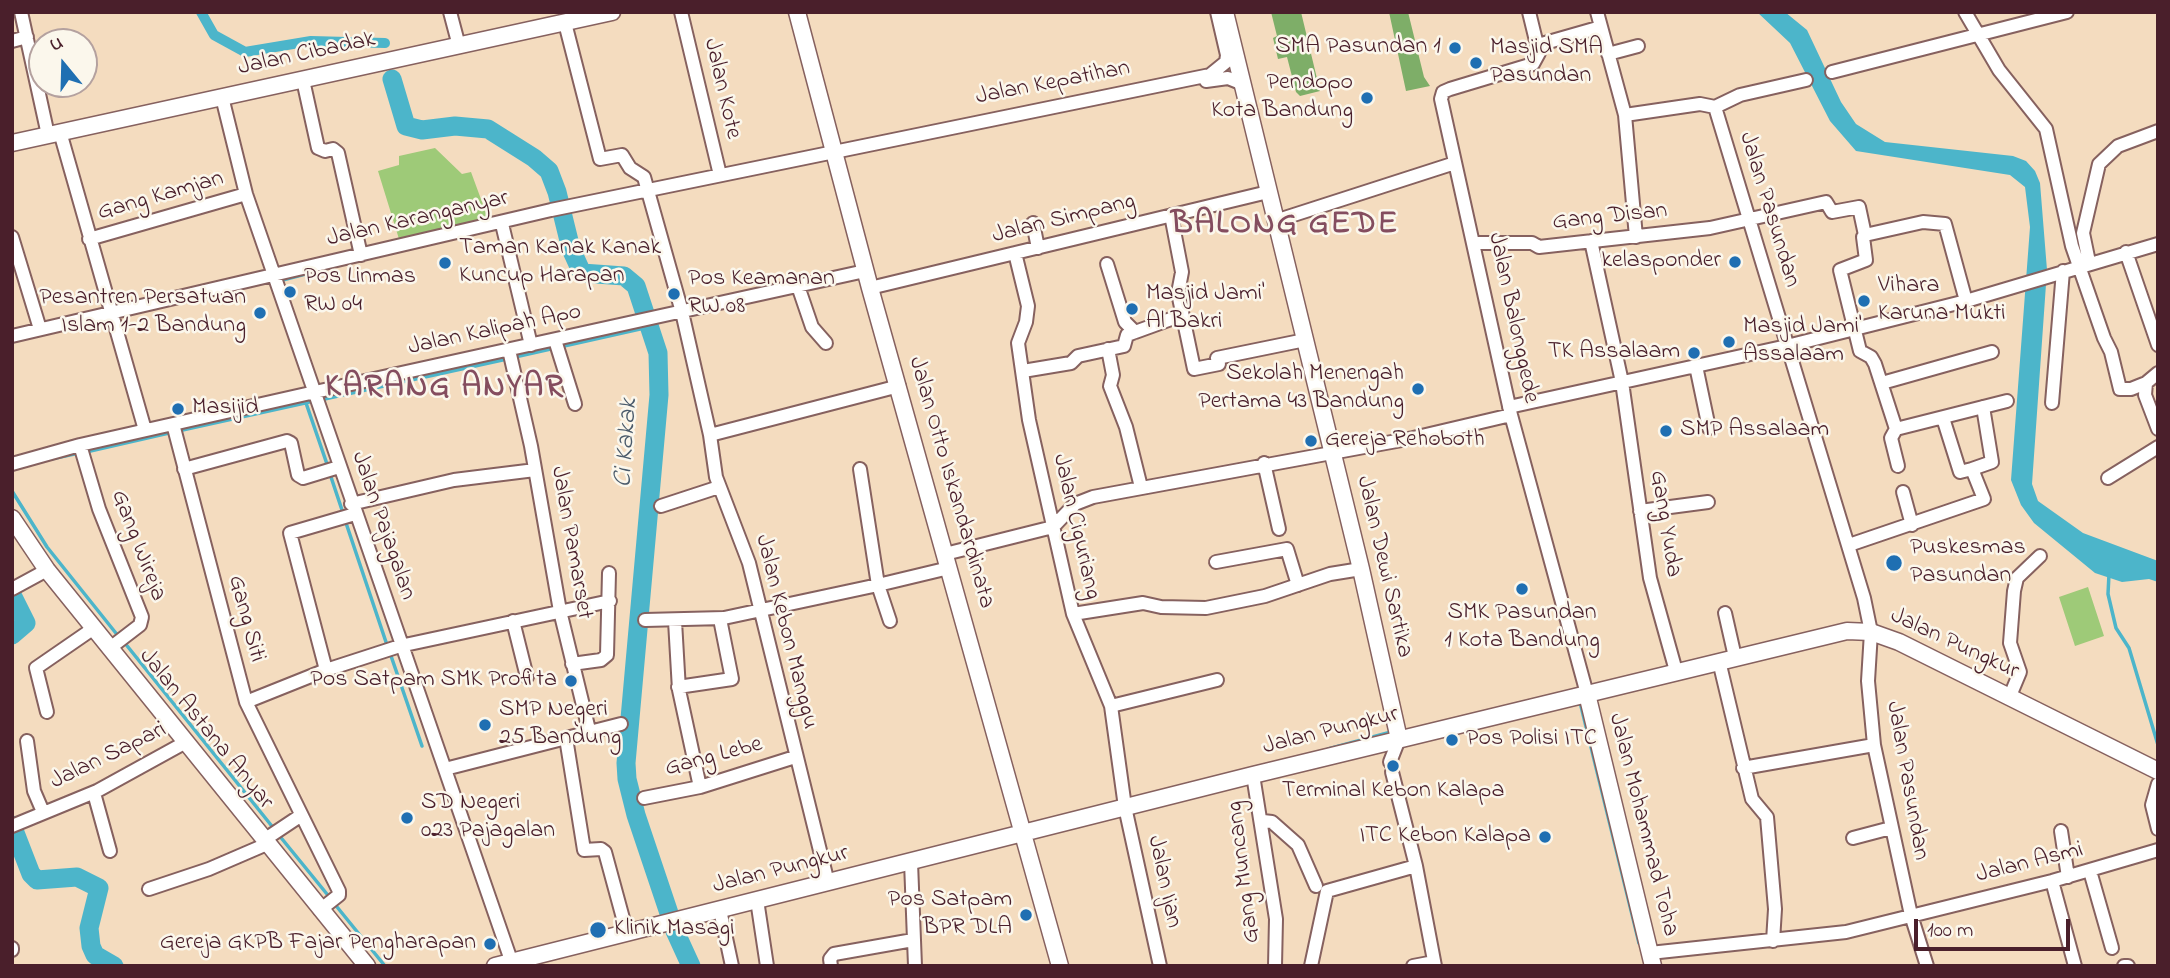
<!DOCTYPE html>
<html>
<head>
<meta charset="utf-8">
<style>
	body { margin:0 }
	#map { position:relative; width:2170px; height:978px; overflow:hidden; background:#f4dcbf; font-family:"Indie Flower",sans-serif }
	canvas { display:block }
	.frame { position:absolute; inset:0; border:14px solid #4a1f2b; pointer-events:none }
	.north { position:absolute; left:28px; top:28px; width:70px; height:70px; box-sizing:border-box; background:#fbf7ec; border:2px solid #b4a19f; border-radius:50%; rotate:341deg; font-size:19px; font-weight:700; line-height:28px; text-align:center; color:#4a1f2b }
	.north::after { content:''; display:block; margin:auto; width:24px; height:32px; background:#1f6fb2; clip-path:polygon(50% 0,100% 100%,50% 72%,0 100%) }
	.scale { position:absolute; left:1914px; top:919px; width:156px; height:32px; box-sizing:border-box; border:4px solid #4a1f2b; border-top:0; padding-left:9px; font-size:21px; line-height:24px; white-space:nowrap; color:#4a1f2b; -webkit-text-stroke:5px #fbf7ec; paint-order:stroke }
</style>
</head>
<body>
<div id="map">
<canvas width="2170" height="978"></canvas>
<div class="frame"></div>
<div class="north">U</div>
<div class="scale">100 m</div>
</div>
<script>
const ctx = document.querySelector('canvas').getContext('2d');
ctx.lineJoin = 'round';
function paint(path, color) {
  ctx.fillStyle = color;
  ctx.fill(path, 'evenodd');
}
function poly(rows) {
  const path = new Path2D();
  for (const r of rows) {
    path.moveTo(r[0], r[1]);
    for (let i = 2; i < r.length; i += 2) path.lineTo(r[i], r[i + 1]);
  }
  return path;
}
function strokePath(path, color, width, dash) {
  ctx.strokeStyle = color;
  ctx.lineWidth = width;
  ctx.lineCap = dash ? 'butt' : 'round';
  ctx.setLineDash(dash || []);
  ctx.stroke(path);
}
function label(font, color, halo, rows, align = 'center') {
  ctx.font = font + ' "Indie Flower",sans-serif';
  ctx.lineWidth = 5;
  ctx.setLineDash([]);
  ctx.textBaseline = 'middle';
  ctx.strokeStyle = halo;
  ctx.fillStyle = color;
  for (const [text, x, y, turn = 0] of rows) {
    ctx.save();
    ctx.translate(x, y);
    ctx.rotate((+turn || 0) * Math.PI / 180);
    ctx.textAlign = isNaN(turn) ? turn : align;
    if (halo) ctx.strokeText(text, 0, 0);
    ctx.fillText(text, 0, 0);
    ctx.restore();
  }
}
const green = poly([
	[435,148,462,174,471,172,489,221,399,239,378,171,399,165,399,156],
	[2088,587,2104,636,2075,646,2059,597]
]);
const forest = poly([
	[1271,12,1301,12,1320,91,1300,96,1296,92,1287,57,1278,59,1273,38,1277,36],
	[1389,12,1408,12,1424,77,1430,86,1406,91]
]);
const water = poly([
	[1757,12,1785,12,1807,30,1841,102,1856,124,1885,142,2013,156,2026,161,2035,171,2040,183,2047,270,2032,484,2038,501,2083,533,2158,561,2158,582,2149,579,2122,582,2095,573,2034,523,2021,505,2011,480,2030,227,2025,187,2010,175,1856,151,1830,121,1790,43]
]);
const stream = poly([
	[279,281,332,267],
	[515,357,649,327],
	[320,400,507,359],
	[306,403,328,467],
	[178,431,314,401],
	[86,452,169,433],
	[51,459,79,453],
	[330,474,343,513],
	[12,491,47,547,119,637],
	[345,520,388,648],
	[2109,574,2108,594,2116,628,2129,648,2158,745],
	[124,642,275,830],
	[390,653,422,746],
	[1580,702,1639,943],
	[1328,749,1391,732],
	[278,834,331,899],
	[333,902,385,966]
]);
const canal = poly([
	[201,12,214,35,245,52,311,41,385,43]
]);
const river = poly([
	[392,79,406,126,422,130,455,126,488,129,534,158,549,171,557,192,571,249,582,273,624,276,636,286,658,353,659,395,626,763,627,779,636,815,675,931,691,966],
	[12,595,26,623,12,635],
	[12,825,31,874,37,880,77,877,99,888,89,928,91,946,95,955,114,966]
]);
const minor = poly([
	[21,12,48,135],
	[450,12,459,46],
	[681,12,720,175],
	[1529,12,1539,53,1533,64,1450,89,1443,92,1441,99,1511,415,1587,694],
	[1597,12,1625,115,1700,104,1715,107],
	[1965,12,1999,70,2046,129,2072,246,2104,338,2111,352,2120,389,2131,389,2146,383],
	[565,23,600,159,622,155,630,168,644,177,682,312,710,435,716,477,749,563,828,883],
	[12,41,27,37],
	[1538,45,1601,27],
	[1608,54,1638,46],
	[1832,72,2067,12],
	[303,80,318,148,325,151,333,149,338,153,361,255],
	[1206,81,1228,78,1243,84],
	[222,97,246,194,513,966],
	[1715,107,1864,598,1871,632,1868,681,1874,745,1911,915,1927,966],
	[1715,107,1740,95,1806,80],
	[1625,115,1636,237],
	[60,132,145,430],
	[1171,215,1182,272,1178,293,1194,369,1219,364,1217,358,1305,340],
	[1275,221,1455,163],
	[1033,223,1038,248],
	[502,224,531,345],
	[1865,235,1863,237,1866,260,1840,270,1860,351,1871,357,1875,364,1896,429],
	[12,237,40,329],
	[89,239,246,194],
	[1591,241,1622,382,1650,578,1676,671],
	[1475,243,1532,243,1539,247,1710,228,1826,202,1832,212,1859,207,1865,235,1923,222,1945,224,1966,301],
	[2126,252,2158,345],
	[1015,253,1028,306,1026,322,1018,343,1029,420,1073,614,1111,706,1125,807,1160,966],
	[2089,262,2083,233,2099,164,2118,146,2158,131],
	[1107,264,1125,322,1135,332],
	[798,286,812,327,826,343],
	[870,288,1268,192],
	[12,336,551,210,1210,75,1226,62,1227,55,1217,12],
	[555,340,575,404],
	[1108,349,1113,375,1110,386,1126,427,1141,487],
	[509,350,531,446,560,611,589,730],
	[1696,366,1709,428],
	[1023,371,1071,363,1078,356,1124,346,1127,335,1182,315],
	[2158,373,2146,383,2145,395,2158,429],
	[1882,383,1992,352],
	[2052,403,2063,271],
	[1509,407,1787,346,1966,301,2158,244],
	[173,424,246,702,339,891,339,895,320,910],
	[1896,429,2007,401],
	[1896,429,1891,438,1898,466],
	[710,435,899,386],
	[80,445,99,509,142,617,140,625,110,648],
	[1264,463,1279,529],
	[12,464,80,445,315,392,865,271],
	[184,469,287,441,291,443,298,475,303,478,339,467],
	[860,469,878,585,949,568],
	[1972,469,1992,462,1983,407],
	[2108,478,2158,447],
	[1903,492,1912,525],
	[351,504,454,480,535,470],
	[661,506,719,487],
	[1640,511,1708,502],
	[1849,545,1984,499,1972,469,1960,472,1943,418],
	[945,554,1053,527,1075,504,1093,497,1413,438,1511,415],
	[1216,562,1287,549,1298,585],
	[12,589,47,570],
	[1725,613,1735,657],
	[1073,614,1143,603,1161,607,1206,608,1265,596,1330,574,1361,569],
	[645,620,724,618,878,585,890,621],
	[513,621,527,677],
	[675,621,679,690,700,787],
	[1719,661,1752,799,1767,817,1775,909,1773,941],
	[572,664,601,660,607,655,609,573],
	[326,670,290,533,355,514],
	[678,687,732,679,720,619],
	[2010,696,2020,672,2010,643,2014,591,2017,578,2040,556],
	[246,702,326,670,400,646,610,601],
	[1111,706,1217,680],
	[47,712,36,668,94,628],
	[566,738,584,850,601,849,605,852,627,933],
	[27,741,34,791,43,812],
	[1390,762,1399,739],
	[1743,768,1874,745],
	[445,769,621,724],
	[1392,772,1416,866,1435,966],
	[1253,775,1276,919,1275,966],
	[2158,784,2152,805,2158,829],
	[94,793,110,851],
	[644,798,700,787,795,757],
	[1263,821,1272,822,1298,845,1316,886],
	[12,826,97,791,186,742],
	[2061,831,2068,877],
	[1853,838,1891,828],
	[264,840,300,816],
	[911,862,915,966],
	[2090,871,2112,948],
	[2052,881,2075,966],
	[149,889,209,869,267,844],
	[757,900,767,966],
	[720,910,732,966],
	[12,948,12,950],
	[1650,953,1846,932,2052,881,2158,850],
	[831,966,830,959,834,954,913,940],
	[1311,966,1327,891,1416,866],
	[1413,966,1434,962],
	[2124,966,2128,966]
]);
const major = poly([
	[797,12,870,288,1060,966],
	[1225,12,1361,569,1399,739],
	[12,143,612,12],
	[12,518,47,570,367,966],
	[1587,694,1653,966],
	[495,966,1253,775,1847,631,1871,632,1899,642,2158,771]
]);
const markers = [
	[1455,48,7,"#1f6fb2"],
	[1476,63,7,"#1f6fb2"],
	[1367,98,7,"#1f6fb2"],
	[1735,262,7,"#1f6fb2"],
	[445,263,7,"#1f6fb2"],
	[290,292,7,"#1f6fb2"],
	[674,294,7,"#1f6fb2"],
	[1864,301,7,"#1f6fb2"],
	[1132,309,7,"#1f6fb2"],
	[260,313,7,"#1f6fb2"],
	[1729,342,7,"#1f6fb2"],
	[1694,353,7,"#1f6fb2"],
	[1418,389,7,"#1f6fb2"],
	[178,409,7,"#1f6fb2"],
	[1666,431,7,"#1f6fb2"],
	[1311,441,7,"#1f6fb2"],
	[1894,563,9,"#1f6fb2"],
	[1522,589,7,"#1f6fb2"],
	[571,681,7,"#1f6fb2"],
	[485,725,7,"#1f6fb2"],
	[1452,740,7,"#1f6fb2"],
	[1393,766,7,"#1f6fb2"],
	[407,818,7,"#1f6fb2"],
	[1545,837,7,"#1f6fb2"],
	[1026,915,7,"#1f6fb2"],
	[598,930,9,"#1f6fb2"],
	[490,944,7,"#1f6fb2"]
];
const poiNames = [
	["SMA Pasundan 1",1441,48,"right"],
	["Masjid SMA",1490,49],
	["Pasundan",1490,77],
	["Pendopo",1353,84,"right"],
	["Kota Bandung",1353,112,"right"],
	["Taman Kanak Kanak",459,249],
	["Kuncup Harapan",459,277],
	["kelasponder",1721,262,"right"],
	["Pos Linmas",304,278],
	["RW 04",304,306],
	["Pos Keamanan",688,280],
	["RW 08",688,308],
	["Vihara",1878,287],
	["Karuna Mukti",1878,315],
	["Masjid Jami'",1146,295],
	["Al Bakri",1146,323],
	["Pesantren Persatuan",246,299,"right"],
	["Islam 1-2 Bandung",246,327,"right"],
	["Masjid Jami'",1743,328],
	["Assalaam",1743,356],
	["TK Assalaam",1680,353,"right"],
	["Sekolah Menengah",1404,375,"right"],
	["Pertama 43 Bandung",1404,403,"right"],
	["Masijid",192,409],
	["SMP Assalaam",1680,431],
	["Gereja Rehoboth",1325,441],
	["Puskesmas",1910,549],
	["Pasundan",1910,577],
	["SMK Pasundan",1522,614,"center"],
	["1 Kota Bandung",1522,642,"center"],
	["Pos Satpam SMK Profita",557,681,"right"],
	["SMP Negeri",499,711],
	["25 Bandung",499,739],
	["Pos Polisi ITC",1466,740],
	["Terminal Kebon Kalapa",1393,792,"center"],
	["SD Negeri",421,804],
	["023 Pajagalan",421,832],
	["ITC Kebon Kalapa",1531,837,"right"],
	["Pos Satpam",1012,901,"right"],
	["BPR DLA",1012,929,"right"],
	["Klinik Masagi",614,930],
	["Gereja GKPB Fajar Pengharapan",476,944,"right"]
];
const streetNames = [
	["Jalan Cibadak",307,55,-12],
	["Jalan Kepatihan",1053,84,-11],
	["Jalan Kote",721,89,77],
	["Gang Kamjan",161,197,-16],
	["Jalan Pasundan",1768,210,73],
	["Gang Disan",1610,218,-6],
	["Jalan Karanganyar",418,220,-13],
	["Jalan Simpang",1064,220,-14],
	["Jalan Balonggede",1512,318,78],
	["Jalan Kalipah Apo",495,331,-12],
	["Jalan Otto Iskandardinata",950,483,74],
	["Gang Yuda",1664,524,81],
	["Jalan Pajagalan",382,526,71],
	["Jalan Ciguriang",1075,527,77],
	["Jalan Pamarset",570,543,80],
	["Gang Wireja",137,546,69],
	["Jalan Dewi Sartika",1383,567,77],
	["Gang Siti",245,619,75],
	["Jalan Kebon Manggu",785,632,76],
	["Jalan Pungkur",1954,645,25],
	["Jalan Astana Anyar",205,730,51],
	["Jalan Pungkur",1331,732,-14],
	["Jalan Sapari",109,757,-26],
	["Gang Lebe",714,758,-15],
	["Jalan Pasundan",1906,781,80],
	["Jalan Mohammad Toha",1642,825,76],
	["Jalan Asmi",2030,864,-14],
	["Jalan Pungkur",781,871,-14],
	["Gang Muncang",1245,872,-97],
	["Jalan Ijan",1163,882,78]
];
const waterNames = [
	["Ci Kakak",628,443,-86]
];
const districtNames = [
	["BALONG GEDE",1285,227],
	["KARANG ANYAR",445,390]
];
paint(green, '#9eca78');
paint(forest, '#7eae68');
paint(water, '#4cb5ca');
strokePath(stream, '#4cb5ca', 3.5);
strokePath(canal, '#4cb5ca', 10);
strokePath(river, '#4cb5ca', 19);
strokePath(minor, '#86615f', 16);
strokePath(major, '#86615f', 19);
strokePath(minor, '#fff', 12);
strokePath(major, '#fff', 16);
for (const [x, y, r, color] of markers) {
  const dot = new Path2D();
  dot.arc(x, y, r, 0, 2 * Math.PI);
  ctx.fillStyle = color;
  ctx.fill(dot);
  strokePath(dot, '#fbf7ec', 2.5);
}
label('24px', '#4a1f2b', '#fbf7ec', poiNames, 'left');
label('24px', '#4a1f2b', '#fbf7ec', streetNames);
label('italic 26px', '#4b5b6b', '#fbf7ec', waterNames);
ctx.letterSpacing = '2px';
label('bold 32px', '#844d5f', '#fbf7ec', districtNames);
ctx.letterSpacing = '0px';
</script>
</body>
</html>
